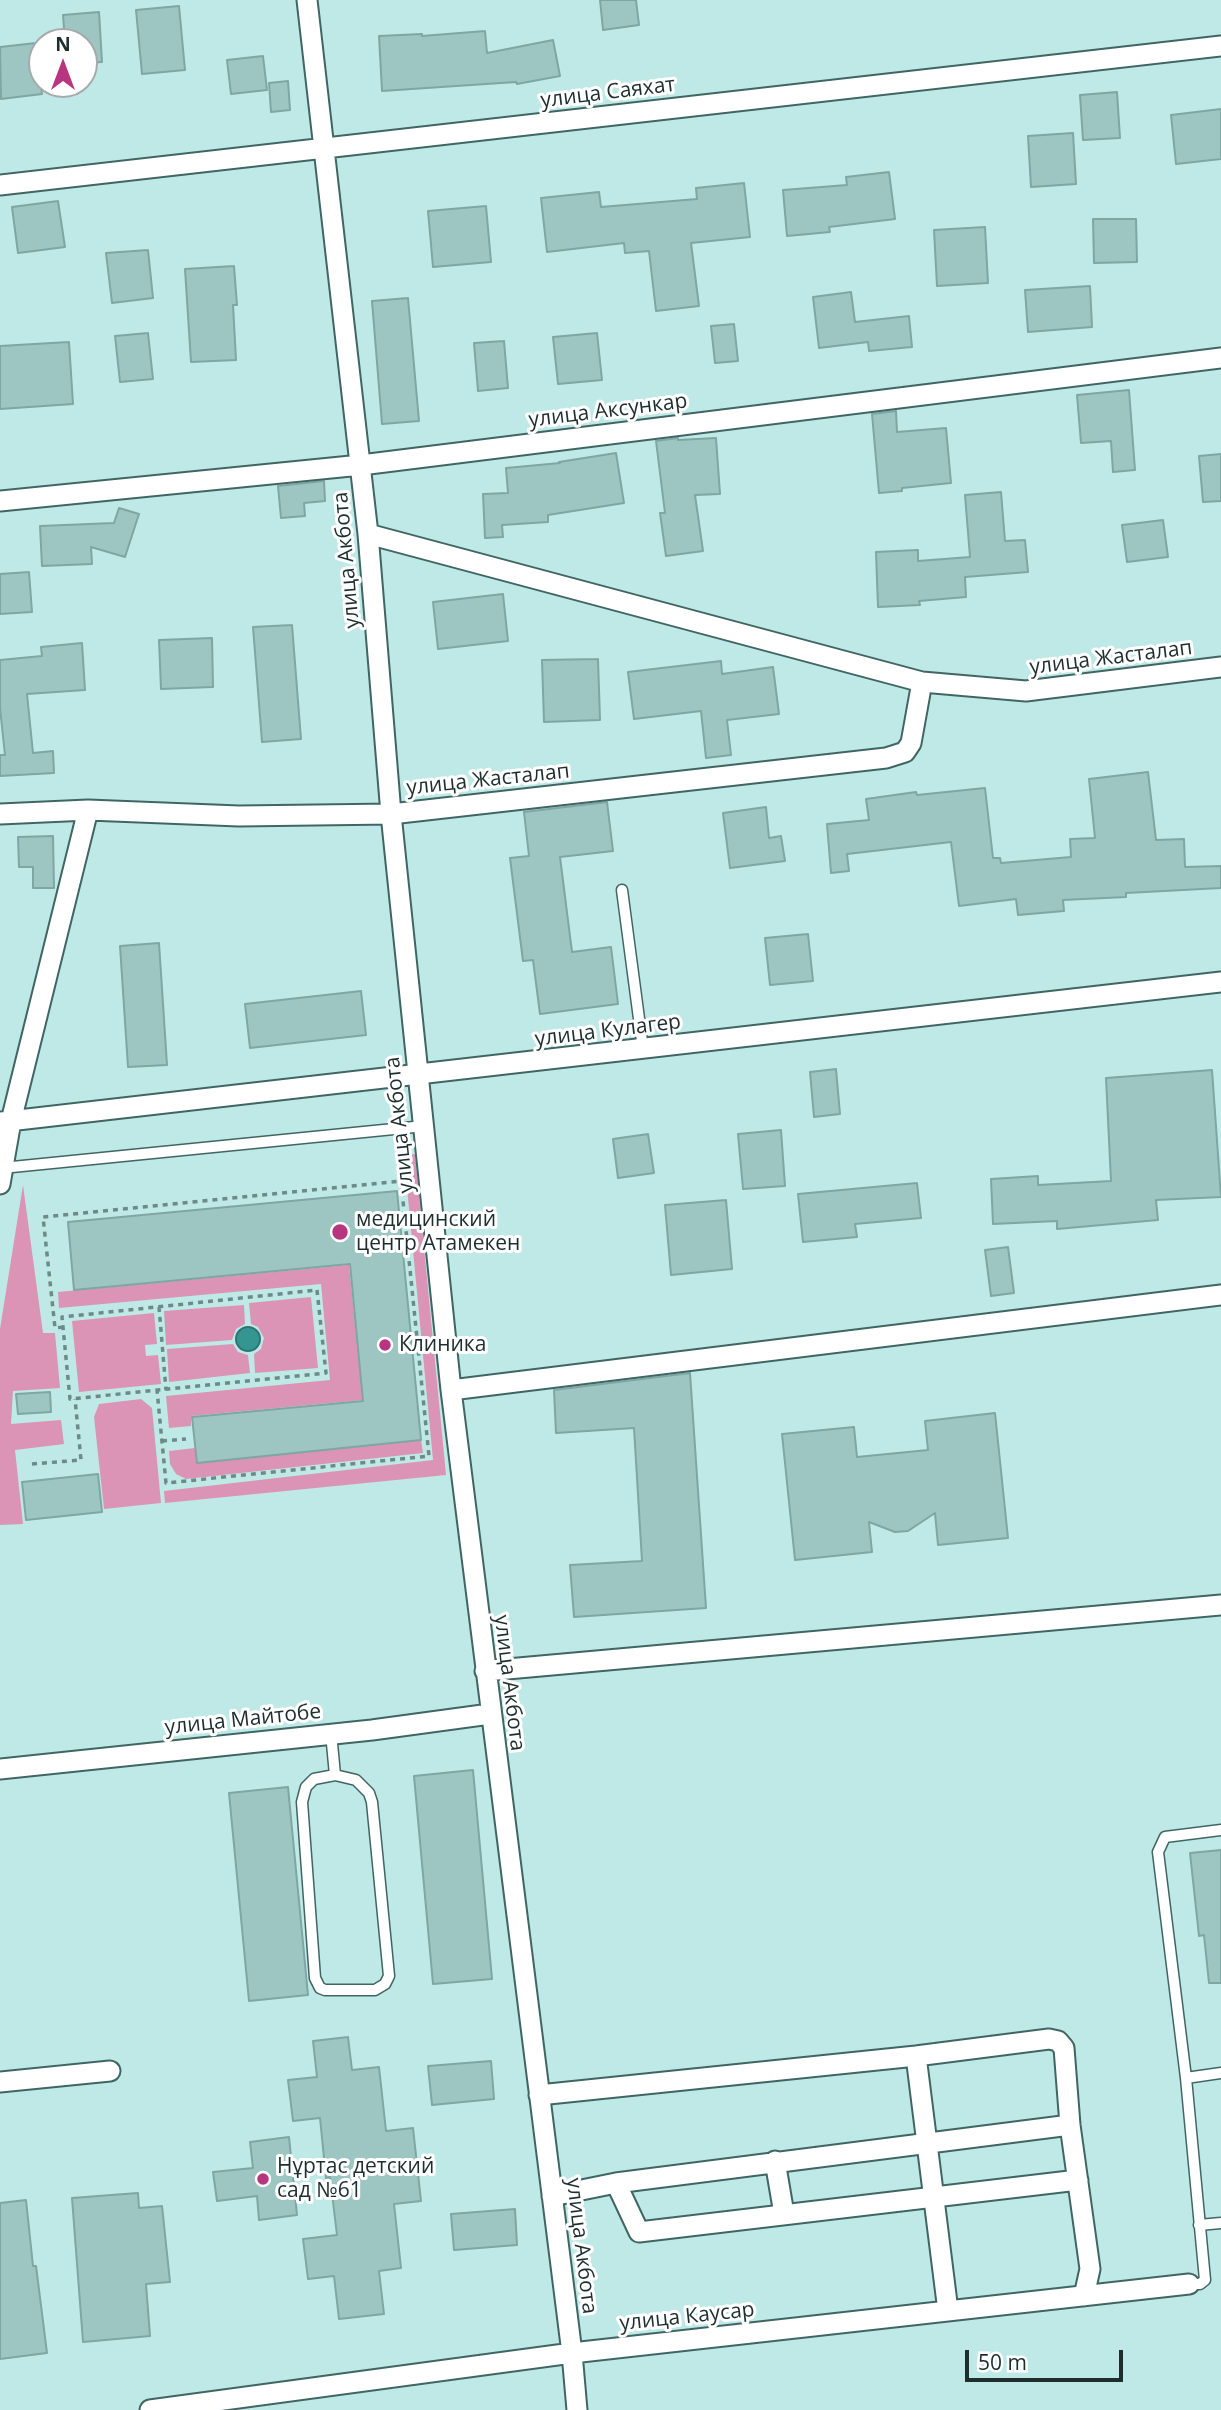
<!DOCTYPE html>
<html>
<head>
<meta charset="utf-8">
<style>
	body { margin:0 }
	#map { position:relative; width:1221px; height:2410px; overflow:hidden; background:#bfe9e6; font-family:"Open Sans",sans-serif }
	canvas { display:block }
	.north { position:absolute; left:28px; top:28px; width:70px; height:70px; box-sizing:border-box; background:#fff; border:2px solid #a5abab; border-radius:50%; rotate:0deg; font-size:19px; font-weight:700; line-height:28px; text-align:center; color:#1d2e2d }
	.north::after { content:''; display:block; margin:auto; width:24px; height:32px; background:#b8367f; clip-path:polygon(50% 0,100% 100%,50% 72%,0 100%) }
	.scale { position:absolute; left:965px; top:2350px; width:158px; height:32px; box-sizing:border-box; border:4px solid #1d2e2d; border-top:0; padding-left:9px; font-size:21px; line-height:24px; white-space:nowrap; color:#1d2e2d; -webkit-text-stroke:5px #fff; paint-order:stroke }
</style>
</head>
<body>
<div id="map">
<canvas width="1221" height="2410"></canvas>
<div class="north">N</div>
<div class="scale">50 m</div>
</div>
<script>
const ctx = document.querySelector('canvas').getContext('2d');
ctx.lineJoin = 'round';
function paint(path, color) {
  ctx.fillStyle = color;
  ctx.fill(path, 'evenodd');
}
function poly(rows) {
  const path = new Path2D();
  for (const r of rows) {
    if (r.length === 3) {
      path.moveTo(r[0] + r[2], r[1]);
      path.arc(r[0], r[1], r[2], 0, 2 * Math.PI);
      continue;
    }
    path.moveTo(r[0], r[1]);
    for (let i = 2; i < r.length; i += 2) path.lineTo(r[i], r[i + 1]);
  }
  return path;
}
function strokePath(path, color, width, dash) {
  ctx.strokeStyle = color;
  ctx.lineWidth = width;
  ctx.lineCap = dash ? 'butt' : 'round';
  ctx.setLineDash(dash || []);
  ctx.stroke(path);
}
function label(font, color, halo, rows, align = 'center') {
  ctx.font = font + ' "Open Sans",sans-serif';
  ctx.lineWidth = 6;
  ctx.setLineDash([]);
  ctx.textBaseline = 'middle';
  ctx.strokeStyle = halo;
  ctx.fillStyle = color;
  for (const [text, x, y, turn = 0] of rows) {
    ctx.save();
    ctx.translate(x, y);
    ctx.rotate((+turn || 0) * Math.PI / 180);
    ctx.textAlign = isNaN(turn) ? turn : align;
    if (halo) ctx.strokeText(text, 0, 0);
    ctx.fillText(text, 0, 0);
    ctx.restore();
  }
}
const green = poly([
	[415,1154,446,1475,165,1503,164,1491,433,1460,404,1156],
	[23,1185,43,1333,55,1333,60,1388,13,1391,11,1424,61,1420,64,1444,15,1450,23,1524,0,1525,0,1329],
	[349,1265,363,1400,191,1416,191,1426,169,1428,166,1396,330,1380,321,1284,59,1308,58,1292],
	[311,1297,318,1368,255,1373,254,1354,261,1349,264,1338,258,1327,251,1324,249,1303],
	[244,1305,245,1324,236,1329,232,1340,166,1345,164,1311],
	[154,1313,157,1344,145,1345,146,1356,158,1355,161,1384,79,1392,72,1321],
	[233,1344,238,1352,248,1355,250,1373,169,1382,167,1349],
	[141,1399,152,1408,161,1503,104,1509,94,1417,99,1404],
	[421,1440,423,1453,186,1479,176,1474,170,1464,169,1451,195,1448,197,1463]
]);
const water = poly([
	[248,1339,12]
]);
const building = poly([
	[600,0,636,0,639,25,603,30,600,0],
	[179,6,185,70,142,74,136,10,179,6],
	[99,12,102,62,84,63,84,42,65,42,63,15,99,12],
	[485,31,487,53,553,40,560,76,517,84,516,82,382,91,379,36,422,34,422,36,485,31],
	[36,43,42,94,1,99,0,47,36,43],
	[263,56,267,90,231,94,227,60,263,56],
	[288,81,290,110,271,112,269,83,288,81],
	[1117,92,1120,138,1083,140,1080,95,1117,92],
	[1221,109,1221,159,1176,164,1171,115,1221,109],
	[1073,133,1076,184,1031,187,1028,136,1073,133],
	[889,172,895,219,829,227,830,232,787,236,783,190,847,185,846,177,889,172],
	[744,183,750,237,691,243,699,306,656,311,649,251,625,253,624,243,547,252,541,198,599,192,601,207,697,199,696,188,744,183],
	[58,201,65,247,18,253,12,207,58,201],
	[486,206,491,262,433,267,428,211,486,206],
	[1093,219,1136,219,1137,262,1094,263,1093,219],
	[985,227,988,283,937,286,934,230,985,227],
	[148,250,153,298,112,303,106,253,148,250],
	[234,266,237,305,233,305,236,360,191,362,185,269,234,266],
	[1090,286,1092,327,1028,332,1025,290,1090,286],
	[851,292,855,322,909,316,912,347,869,351,868,342,819,348,813,297,851,292],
	[408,298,419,421,382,424,372,301,408,298],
	[734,324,738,361,715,363,711,326,734,324],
	[148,333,153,379,120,382,115,336,148,333],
	[597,333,602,380,558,384,553,337,597,333],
	[504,341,508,388,478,391,474,343,504,341],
	[69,342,73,404,0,409,0,346,69,342],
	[1129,390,1135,470,1113,472,1111,441,1081,443,1077,395,1129,390],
	[896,411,897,432,946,428,951,483,902,488,902,491,879,493,872,414,896,411],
	[678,438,678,440,716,438,720,494,695,495,703,551,666,556,660,513,665,513,656,441,678,438],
	[616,453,624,503,548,515,548,522,502,525,503,537,485,538,483,494,508,493,506,468,560,463,559,462,616,453],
	[1221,454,1221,501,1203,502,1199,456,1221,454],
	[324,481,325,501,304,503,305,516,281,518,278,486,324,481],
	[1001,492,1005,541,1025,540,1028,572,965,577,966,597,919,601,920,605,878,607,876,552,918,550,918,561,970,557,965,495,1001,492],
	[119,508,139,514,125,557,91,547,92,564,42,566,40,526,114,523,119,508],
	[1163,520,1168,557,1127,562,1122,525,1163,520],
	[29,572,32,612,0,614,0,574,29,572],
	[503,594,508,641,438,649,433,602,503,594],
	[292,625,301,739,262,742,253,627,292,625],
	[212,638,213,687,161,689,159,640,212,638],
	[82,643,85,690,27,694,33,753,53,751,54,773,0,776,0,755,5,755,0,708,0,660,42,656,41,647,82,643],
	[598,659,600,720,544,722,542,660,598,659],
	[721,661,722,674,773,667,779,714,727,720,731,755,706,758,701,711,634,719,628,672,721,661],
	[1148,772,1156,840,1184,839,1185,867,1221,866,1221,888,1126,893,1126,897,1063,900,1064,911,1018,915,1016,899,959,906,951,842,847,854,849,871,831,873,827,824,869,820,866,799,916,792,917,795,985,788,993,858,1000,858,1001,863,1071,857,1070,839,1095,838,1089,779,1148,772],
	[607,802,613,851,560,857,572,952,611,947,618,1004,540,1014,533,960,523,961,510,858,529,856,524,812,607,802],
	[766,807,769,838,781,836,785,861,730,868,723,813,766,807],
	[53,836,54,888,33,888,33,867,19,867,18,837,53,836],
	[808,934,813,981,770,985,765,938,808,934],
	[159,943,167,1065,128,1067,120,946,159,943],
	[361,991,366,1035,250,1048,245,1004,361,991],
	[836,1069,840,1114,814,1117,810,1072,836,1069],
	[1212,1070,1221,1197,1156,1200,1158,1220,1057,1229,1057,1221,993,1224,991,1179,1038,1176,1038,1185,1111,1181,1106,1078,1212,1070],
	[781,1130,785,1186,743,1189,738,1134,781,1130],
	[648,1134,654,1173,618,1178,613,1139,648,1134],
	[917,1183,921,1218,855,1224,857,1237,803,1242,798,1194,917,1183],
	[397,1191,421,1440,197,1463,192,1417,363,1401,350,1264,74,1290,68,1222,397,1191],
	[726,1200,732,1269,671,1275,665,1205,726,1200],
	[1008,1247,1014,1293,991,1296,985,1250,1008,1247],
	[690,1373,706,1608,574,1617,570,1565,642,1561,634,1428,556,1433,554,1390,690,1373],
	[50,1392,51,1412,18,1414,16,1394,50,1392],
	[995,1413,1008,1538,938,1545,935,1513,908,1531,895,1532,869,1522,872,1552,795,1560,782,1434,854,1427,857,1457,928,1450,925,1421,995,1413],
	[98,1474,102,1512,26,1520,22,1482,98,1474],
	[473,1770,492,1979,433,1984,414,1776,473,1770],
	[288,1787,308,1995,249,2001,229,1793,288,1787],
	[1221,1850,1221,1983,1209,1983,1204,1935,1199,1936,1190,1853,1221,1850],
	[348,2037,352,2070,379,2067,386,2131,413,2128,421,2201,394,2204,401,2268,379,2271,384,2314,339,2319,334,2276,308,2279,303,2239,337,2235,330,2177,326,2178,320,2118,293,2121,288,2080,317,2077,313,2041,348,2037],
	[491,2061,494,2099,432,2105,428,2066,491,2061],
	[289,2137,297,2215,259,2220,257,2196,217,2201,213,2172,253,2168,250,2142,289,2137],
	[138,2193,139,2208,162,2206,170,2282,146,2284,150,2336,83,2342,72,2198,138,2193],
	[26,2200,33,2266,36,2266,47,2353,0,2359,0,2203,26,2200],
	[515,2209,517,2245,454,2250,451,2214,515,2209]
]);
const path = poly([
	[317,1290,326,1373,70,1399,62,1317,317,1290],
	[159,1307,166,1390],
	[63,1327,55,1328,43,1217,401,1181,429,1456,166,1483,157,1390],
	[162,1441,186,1439],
	[32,1464,81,1460,75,1399]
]);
const service = poly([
	[622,890,643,1049],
	[2,1168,424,1126],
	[331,1733,335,1775],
	[335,1775,356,1780,369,1793,372,1802,389,1976,385,1984,375,1990,325,1990,320,1988,315,1978,302,1802,306,1787,314,1779,335,1775],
	[1186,2078,1221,2073],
	[1199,2225,1221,2223],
	[1189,2284,1200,2284,1205,2280,1186,2078,1158,1852,1165,1837,1221,1830]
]);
const minor = poly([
	[307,0,368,534,391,814,451,1390,572,2353,577,2410],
	[0,185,1221,46],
	[0,501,361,465,1221,358],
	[368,534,922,682,1026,691,1221,667],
	[0,814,88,810,239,816,391,814,886,758,905,752,911,743,922,682],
	[0,1122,1221,982],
	[0,1184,11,1121,88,810],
	[451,1390,1221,1295],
	[485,1671,1221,1605],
	[0,1769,372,1730,490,1714],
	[916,2056,948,2311],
	[0,2082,110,2071],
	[539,2095,916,2056,1049,2039,1058,2041,1064,2048,1070,2125,1090,2269,1084,2296],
	[775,2161,784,2214],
	[616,2183,639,2232,1078,2180],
	[552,2196,616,2183,1070,2125],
	[150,2410,572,2353,1189,2284]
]);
const markers = [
	[340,1232,9,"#b8367f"],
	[385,1345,7,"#b8367f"],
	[263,2179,7,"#b8367f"]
];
const streetNames = [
	["улица Саяхат",608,93,-7],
	["улица Аксункар",608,411,-7],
	["улица Акбота",347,560,-95],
	["улица Жасталап",1111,658,-7],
	["улица Жасталап",488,780,-6],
	["улица Кулагер",608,1031,-7],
	["улица Акбота",400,1125,-96],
	["улица Акбота",509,1683,83],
	["улица Майтобе",243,1720,-6],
	["улица Акбота",581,2246,83],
	["улица Каусар",687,2317,-6]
];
const poiNames = [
	["медицинский",356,1220],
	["центр Атамекен",356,1244],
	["Клиника",399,1345],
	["Нұртас детский",277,2167],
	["сад №61",277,2191]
];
paint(green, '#db94b5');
paint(water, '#359590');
strokePath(water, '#2e7672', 2);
paint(building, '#9dc6c3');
strokePath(building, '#7ea6a3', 2);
strokePath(service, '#406664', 13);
strokePath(minor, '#406664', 23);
strokePath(path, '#6d8a88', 3.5, [5, 5]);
strokePath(service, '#fff', 10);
strokePath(minor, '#fff', 19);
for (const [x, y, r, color] of markers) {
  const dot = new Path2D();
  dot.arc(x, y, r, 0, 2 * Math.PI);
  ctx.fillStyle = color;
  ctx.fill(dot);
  strokePath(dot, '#fff', 2.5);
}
label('21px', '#1d2e2d', '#fff', streetNames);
label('21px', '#1d2e2d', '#fff', poiNames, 'left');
</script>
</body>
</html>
